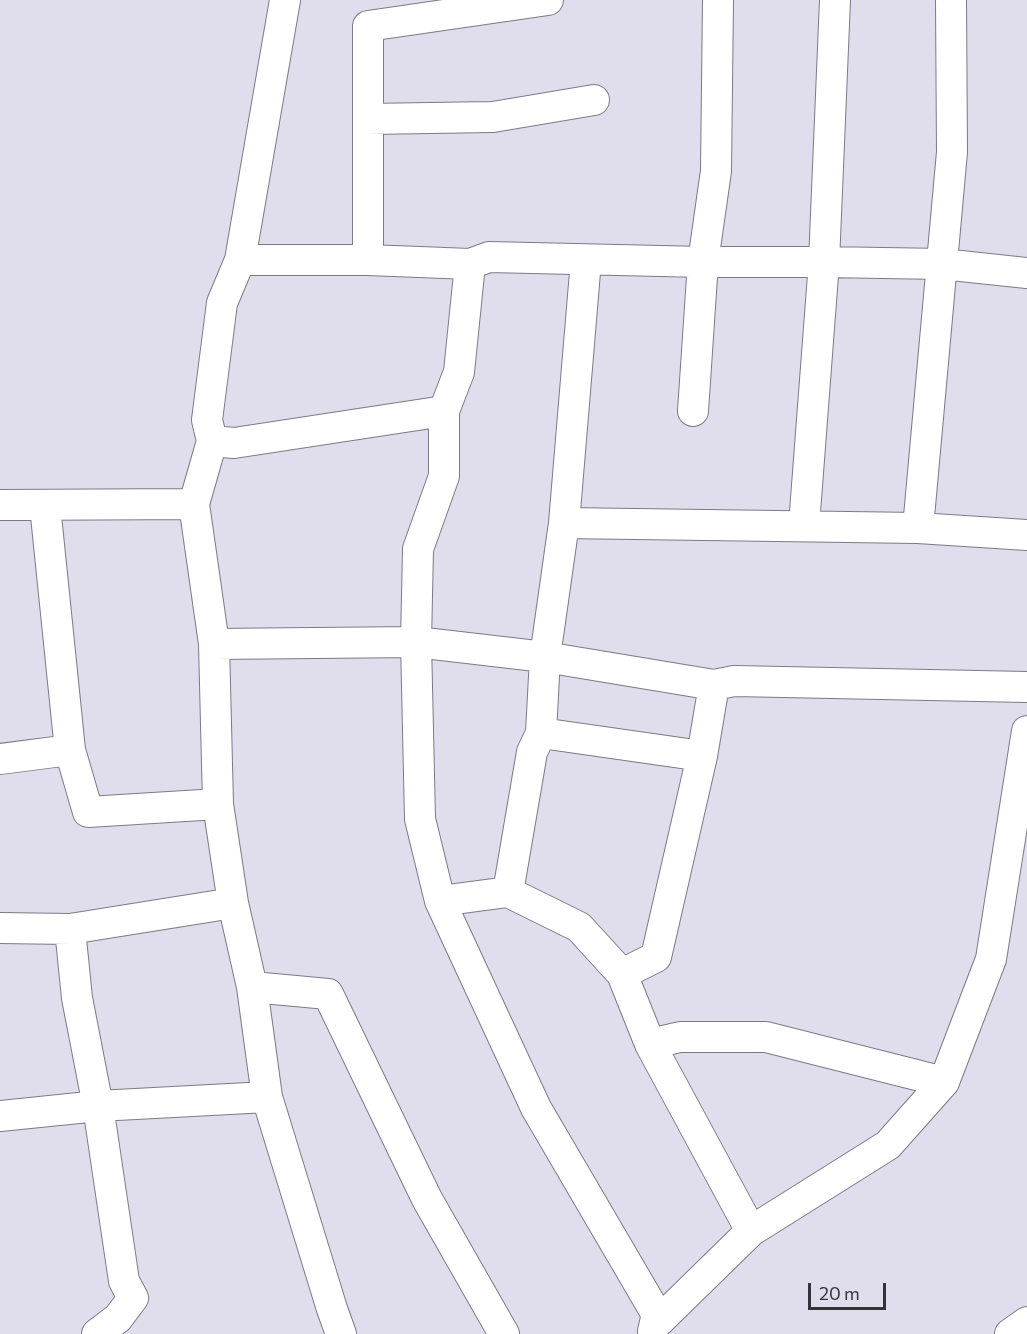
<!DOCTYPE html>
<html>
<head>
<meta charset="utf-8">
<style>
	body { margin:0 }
	#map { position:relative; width:1027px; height:1334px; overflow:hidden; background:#e0ddec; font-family:Commissioner,sans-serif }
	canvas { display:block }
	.scale { position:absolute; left:808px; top:1283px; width:78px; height:27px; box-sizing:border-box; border:3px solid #343339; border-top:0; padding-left:8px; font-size:18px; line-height:21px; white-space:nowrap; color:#343339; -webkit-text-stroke:4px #e0ddec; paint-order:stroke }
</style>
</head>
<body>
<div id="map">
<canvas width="1027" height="1334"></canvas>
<div class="scale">20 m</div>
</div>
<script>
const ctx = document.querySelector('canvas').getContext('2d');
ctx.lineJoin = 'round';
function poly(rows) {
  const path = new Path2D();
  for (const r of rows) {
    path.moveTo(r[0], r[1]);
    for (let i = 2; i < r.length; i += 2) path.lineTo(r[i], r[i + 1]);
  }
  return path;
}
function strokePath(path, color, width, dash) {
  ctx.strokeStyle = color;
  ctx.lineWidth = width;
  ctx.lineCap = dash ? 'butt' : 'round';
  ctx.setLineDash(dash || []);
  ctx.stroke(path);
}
const minor = poly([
	[285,0,240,260,222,303,207,420,212,441,194,504,214,644,218,804,233,903,252,987,267,1097,332,1309,341,1334],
	[368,119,493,117,594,100],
	[240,260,368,260,470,264,489,257,703,262,824,262,942,264,1027,273],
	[368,260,368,26,548,0],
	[470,264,459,372,444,411,444,476,418,549,416,642,420,819,440,901,536,1108,660,1320],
	[693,411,703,262,716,171,718,0],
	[212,441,234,443,444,411],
	[0,505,194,504],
	[45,506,70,750,88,812,218,804],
	[564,523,918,528,1027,535],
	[804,525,824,262,835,0],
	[918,528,952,152,951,0],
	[214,644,416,642,545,657,714,685,734,681,1027,687],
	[541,733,702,756,714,685],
	[0,759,70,750],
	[508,892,532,752,541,733,545,657,564,523,586,260],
	[440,901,508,892,579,927,622,974,650,1044,751,1231],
	[0,928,70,929,233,903],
	[70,929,77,998,98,1106,124,1281,133,1298,118,1318,97,1334],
	[622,974,656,957,702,756],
	[252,987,328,994,427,1199,504,1334],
	[650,1044,680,1037,766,1037,944,1082],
	[0,1116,98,1106,267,1097],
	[653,1331,656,1318,660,1320,751,1231,888,1145,944,1082,991,959,1027,731],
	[1010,1334,1027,1322]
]);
strokePath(minor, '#7d7a87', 32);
strokePath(minor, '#fff', 30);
</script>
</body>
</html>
